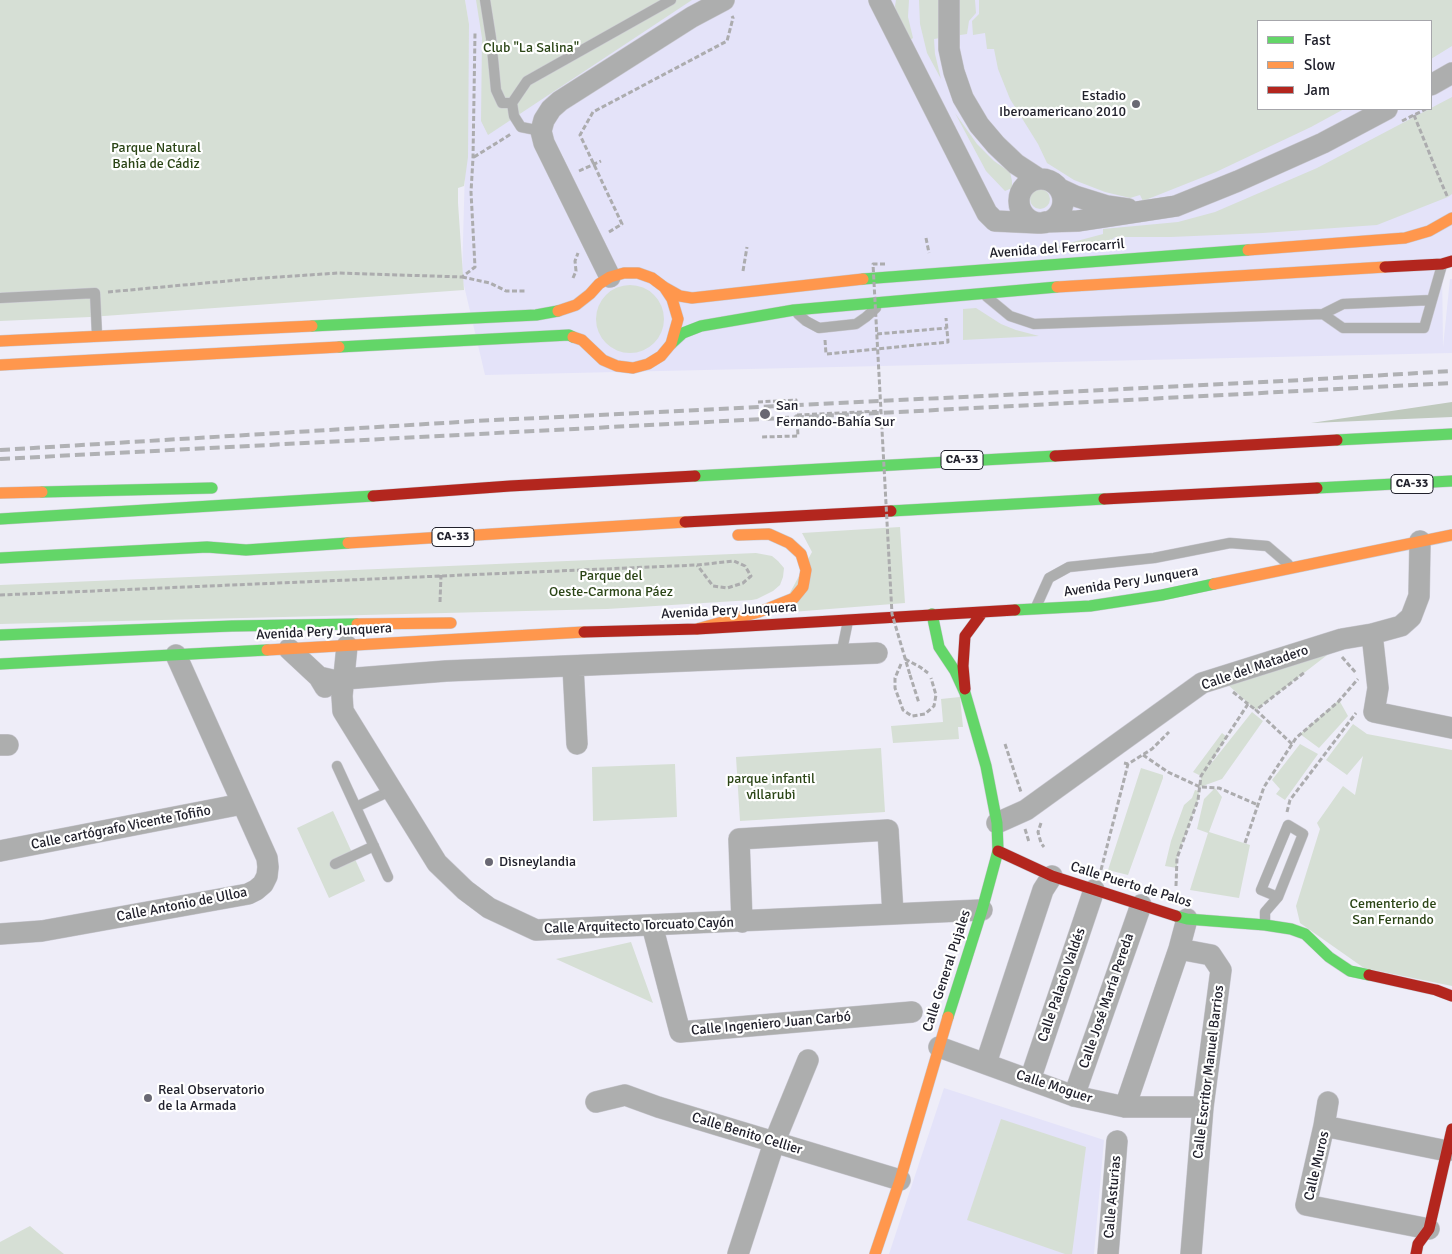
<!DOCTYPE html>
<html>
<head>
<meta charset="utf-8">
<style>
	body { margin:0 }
	#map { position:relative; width:1452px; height:1254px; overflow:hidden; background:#eeedf8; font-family:Signika,sans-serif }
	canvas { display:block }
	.legend { position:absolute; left:1257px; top:20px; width:175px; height:90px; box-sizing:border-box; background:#fff; border:1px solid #a6a6ab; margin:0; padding:6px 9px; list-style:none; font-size:15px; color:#21212c }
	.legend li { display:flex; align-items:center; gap:10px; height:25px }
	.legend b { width:25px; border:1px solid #a6a6ab }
</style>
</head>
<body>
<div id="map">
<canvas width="1452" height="1254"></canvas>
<ul class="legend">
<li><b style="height:6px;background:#63d668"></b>Fast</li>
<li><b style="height:6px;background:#ff974d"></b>Slow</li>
<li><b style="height:6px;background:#b3261e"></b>Jam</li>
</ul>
</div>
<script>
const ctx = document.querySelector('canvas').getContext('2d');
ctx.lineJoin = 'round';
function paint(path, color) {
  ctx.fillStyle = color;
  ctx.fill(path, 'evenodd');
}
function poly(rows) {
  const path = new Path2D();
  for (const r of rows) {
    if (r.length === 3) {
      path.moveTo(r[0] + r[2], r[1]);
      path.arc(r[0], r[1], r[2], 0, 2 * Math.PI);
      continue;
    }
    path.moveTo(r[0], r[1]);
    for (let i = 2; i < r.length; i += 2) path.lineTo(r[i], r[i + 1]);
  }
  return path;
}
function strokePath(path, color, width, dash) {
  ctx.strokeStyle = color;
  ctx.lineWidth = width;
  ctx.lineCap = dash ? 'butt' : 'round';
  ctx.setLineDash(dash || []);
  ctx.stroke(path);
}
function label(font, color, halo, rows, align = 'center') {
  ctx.font = font + ' Signika,sans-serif';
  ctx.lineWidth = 4.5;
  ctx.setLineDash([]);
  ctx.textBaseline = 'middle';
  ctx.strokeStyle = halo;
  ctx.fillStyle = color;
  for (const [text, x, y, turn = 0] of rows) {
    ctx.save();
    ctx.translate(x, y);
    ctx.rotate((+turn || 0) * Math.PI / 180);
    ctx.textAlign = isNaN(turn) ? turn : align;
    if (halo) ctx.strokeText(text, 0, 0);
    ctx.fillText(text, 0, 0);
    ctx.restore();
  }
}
const built = poly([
	[465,0,1452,0,1452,255,1442,264,1443,347,1450,279,1452,279,1452,353,485,375,462,277,469,24],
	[1258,21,1431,21,1431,109,1258,109],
	[944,1088,1104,1140,1094,1254,889,1254]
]);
const green = poly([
	[0,0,465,0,469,24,468,157,464,186,458,188,458,203,464,290,90,317,0,321],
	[476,0,692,0,488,135,481,121,482,38],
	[896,0,909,0,908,17,913,38,910,40,897,17,895,6],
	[919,0,975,0,976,13,969,21,967,34,934,39,935,54,941,79,927,53,920,24],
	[979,0,1452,0,1452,46,1431,59,1431,21,1258,21,1258,109,1344,109,1311,127,1216,172,1143,201,1140,195,1130,198,1105,192,1074,180,1047,163,1038,144,1010,99,998,69,994,49,987,49,985,33,973,35,972,21,979,14],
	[1452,97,1452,194,1448,197,1377,225,1263,233,1171,237,1115,237,1105,245,1047,249,1103,234,1103,229,1178,222,1215,212,1317,168],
	[955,113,977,144,994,161,1010,172,1012,181,1012,188,1005,191,986,171],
	[1040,199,10],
	[630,319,34],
	[976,308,1001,324,1016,330,1039,336,963,340,963,309],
	[900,527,905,603,779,613,812,552,802,533],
	[756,553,772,556,778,561,784,568,783,577,780,585,773,591,757,599,752,600,607,609,0,624,0,585],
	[1335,649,1256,710,1227,684],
	[960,697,963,727,958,727,959,739,893,743,891,726,943,722,941,699],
	[1339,700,1348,716,1319,748,1300,734],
	[1252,712,1263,721,1222,779,1200,787,1201,776,1193,772,1222,733,1227,737,1206,770],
	[1353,724,1367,734,1452,750,1452,986,1364,968,1300,923,1296,906,1320,829,1317,823,1343,786,1355,795,1363,756,1347,775,1326,760],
	[1300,744,1318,754,1285,800,1276,794,1280,789,1272,780],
	[881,748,885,812,740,821,736,757],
	[675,764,677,817,593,821,592,767],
	[1141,768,1163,775,1163,778,1128,875,1108,870],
	[1215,788,1222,797,1209,832,1250,845,1239,898,1190,890,1208,833,1197,829,1204,799],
	[1195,790,1199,791,1198,800,1177,858,1177,868,1165,866,1171,841,1184,805,1192,798],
	[333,811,365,881,329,898,297,828],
	[631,942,653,1003,556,959],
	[1001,1119,1086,1147,1072,1254,1065,1254,967,1220],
	[30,1226,44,1238,64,1254,0,1254,0,1242]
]);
const forest = poly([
	[1452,402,1452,417,1311,423]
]);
const path = poly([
	[1414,115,1441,182,1448,198],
	[1402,121,1426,109],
	[474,157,511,134],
	[579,171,601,161],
	[609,232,622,224,580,135,593,112,727,41,733,18,732,16],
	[926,238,929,253],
	[743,271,747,247],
	[462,277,490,283,506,291,526,291],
	[573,278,576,271,575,261,578,253],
	[108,292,249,279,339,273,462,277,475,267,471,192,473,158,475,33],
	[877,334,947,328],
	[825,340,826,354,948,342,946,318],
	[797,415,882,411],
	[0,595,697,565,734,561,745,566,751,576,743,583,727,588,713,586,697,565],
	[440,602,441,575],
	[1342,657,1356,673],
	[905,659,920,667,928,673],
	[901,664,895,678,895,688,903,710,912,716,925,714,934,706,936,695,931,678],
	[910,675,919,703],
	[1233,692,1248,704],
	[1005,744,1021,792],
	[1292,744,1256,710,1305,672],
	[1143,755,1168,772,1200,787,1219,788,1258,805],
	[1124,763,1128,764,1152,749,1169,732],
	[1287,812,1290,800,1356,713],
	[1041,823,1038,832,1041,843,1044,847],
	[1025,829,1029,842],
	[1245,843,1264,787,1296,738,1338,702,1358,679],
	[1101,870,1128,764],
	[1176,886,1177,858,1198,800,1201,776,1248,704,1256,710]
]);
const lane = poly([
	[485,0,491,38,496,90,502,103,512,103],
	[541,131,521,127,514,116,512,103,527,81,671,0],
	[987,297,1010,316,1034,324,1323,314,1343,328,1424,328,1442,265],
	[0,298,95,293,97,335],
	[798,314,806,321,819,328,856,324,866,317,876,308],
	[1323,314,1343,304,1432,300],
	[1036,607,1049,578,1069,567,1154,558,1230,543,1267,546,1288,564],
	[841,655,848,621],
	[337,766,388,877],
	[356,807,392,790],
	[335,864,374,846],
	[1265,924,1265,912,1278,897,1303,834,1288,825,1261,890,1278,897]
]);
const street = poly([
	[879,0,987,213,995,221,1038,223],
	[949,0,949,49,954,72,963,98,979,125,996,145,1016,164,1039,179],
	[1431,85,1452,73],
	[1041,201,22],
	[1060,189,1075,196,1107,206,1128,209],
	[1045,222,1078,221,1176,206,1238,181,1323,143,1387,109],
	[610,277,544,143,541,131,544,120,551,109,560,101,692,17,724,0],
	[1372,634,1378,688,1374,712,1452,728],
	[347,646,342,696,343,711,437,863,465,890,489,908,536,930,982,910],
	[289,649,319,677,325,687],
	[573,666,577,744],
	[319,677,332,680,446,671,877,653],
	[0,745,8,745],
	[997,823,1026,810,1202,683,1342,639,1372,634,1401,626,1411,617,1419,596,1420,541],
	[0,851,242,804],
	[1187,919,1179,949,1211,955,1221,970,1203,1107,1191,1254],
	[742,922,739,839,888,830,893,914],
	[652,925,680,1032,912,1012],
	[0,934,42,931,248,894,256,890,263,884,267,876,268,867,267,858,176,655],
	[939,1047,1074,1096,1125,1107,1203,1107],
	[986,1063,1043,890,1052,876],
	[1030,1080,1094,890],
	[1074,1096,1141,905],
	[596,1102,625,1095,658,1107,900,1180],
	[1125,1107,1179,949],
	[1324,1126,1328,1102],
	[1429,1229,1306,1205,1324,1126,1447,1151],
	[738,1254,774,1143,808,1060],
	[1108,1254,1117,1141]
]);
const fast = poly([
	[863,279,1248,250],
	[312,326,536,315,558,311],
	[671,344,683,333,701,326,794,310,1057,287],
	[339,347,569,335,573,337],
	[1337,440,1452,434],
	[695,476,1055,456],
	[1317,488,1452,481],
	[42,492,212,488],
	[891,511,1104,499],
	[0,519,373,496],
	[0,558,207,547,246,550,348,543],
	[1015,610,1090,606,1162,595,1214,584],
	[932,614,939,647,955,671,965,693,986,766,997,823,998,851,982,910,948,1017],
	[0,635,232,626,357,624],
	[0,664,267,650],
	[1176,916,1187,919,1265,925,1291,929,1305,934,1329,957,1350,971,1369,975]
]);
const slow = poly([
	[1248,250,1405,238,1429,231,1452,218],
	[664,287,680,296,692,298,863,279],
	[1057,287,1385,267],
	[558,311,576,305,590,294,599,284,610,277,624,273,638,273,652,278,664,287,672,299,678,319,671,344,661,356,648,364,633,368,617,366,603,360,582,340,573,337],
	[0,341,312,326],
	[0,365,339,347],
	[0,493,42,492],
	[348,543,685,522],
	[1214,584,1452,535],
	[357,624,451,623],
	[697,629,759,612,794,598,803,587,806,570,801,554,789,543,769,534,738,535],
	[267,650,584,632],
	[875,1254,900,1180,948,1017]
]);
const jam = poly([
	[1385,267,1442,264,1452,261],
	[1055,456,1337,440],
	[373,496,510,486,695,476],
	[1104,499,1317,488],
	[685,522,891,511],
	[584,632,697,629,1015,610],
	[965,689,963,666,965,636,982,613],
	[998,851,1052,876,1176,916],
	[1369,975,1436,990,1452,996],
	[1416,1254,1418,1244,1429,1229,1452,1129]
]);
const rail = poly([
	[0,450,476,421,1285,381,1452,371],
	[0,459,1452,383]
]);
const pathBridge = poly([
	[885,264,873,264,892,614,910,675],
	[758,402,796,400,798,436,761,437]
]);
const markers = [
	[1136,104,5,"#696873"],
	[765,414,6,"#696873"],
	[489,862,5,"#696873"],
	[148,1098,5,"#696873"]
];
const shields = [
	[962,460,42],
	[1412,484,42],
	[453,537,42]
];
const shieldNames = [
	["CA-33",962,460],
	["CA-33",1412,484],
	["CA-33",453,537]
];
const parkNames = [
	["Club \"La Salina\"",531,48],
	["Parque Natural",156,148],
	["Bahía de Cádiz",156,164],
	["Parque del",611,576],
	["Oeste-Carmona Páez",611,592],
	["parque infantil",771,779],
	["villarubi",771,795],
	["Cementerio de",1393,904],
	["San Fernando",1393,920]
];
const poiNames = [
	["Estadio",1126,96,"right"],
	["Iberoamericano 2010",1126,112,"right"],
	["San",776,406],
	["Fernando-Bahía Sur",776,422],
	["Disneylandia",499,862],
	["Real Observatorio",158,1090],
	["de la Armada",158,1106]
];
const streetNames = [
	["Avenida del Ferrocarril",1057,249,-4],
	["Avenida Pery Junquera",1131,582,-9],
	["Avenida Pery Junquera",729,611,-3],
	["Avenida Pery Junquera",324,632,-3],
	["Calle del Matadero",1255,668,-19],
	["Calle cartógrafo Vicente Tofiño",121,828,-11],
	["Calle Puerto de Palos",1131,885,17],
	["Calle Antonio de Ulloa",182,905,-11],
	["Calle Arquitecto Torcuato Cayón",639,926,-2],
	["Calle General Pujales",947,971,-72],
	["Calle Palacio Valdés",1062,985,-71],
	["Calle José María Pereda",1107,1001,-71],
	["Calle Ingeniero Juan Carbó",771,1024,-5],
	["Calle Escritor Manuel Barrios",1209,1072,-83],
	["Calle Moguer",1054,1087,18],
	["Calle Benito Cellier",747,1134,17],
	["Calle Muros",1317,1166,-77],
	["Calle Asturias",1113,1197,-85]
];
paint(built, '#e4e3f9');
paint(green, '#d6dfd5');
paint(forest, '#bfc9bd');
strokePath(lane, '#cac9d2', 11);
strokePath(street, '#cac9d2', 22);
strokePath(fast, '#cac9d2', 12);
strokePath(slow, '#cac9d2', 12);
strokePath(jam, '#cac9d2', 12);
strokePath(path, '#acacae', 3, [5, 2.5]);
strokePath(lane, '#adaeae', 10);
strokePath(street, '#adaeae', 21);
strokePath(fast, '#63d668', 11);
strokePath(slow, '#ff974d', 11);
strokePath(jam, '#b3261e', 11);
strokePath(rail, '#b0b1b4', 4, [10, 5]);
strokePath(pathBridge, '#acacae', 3, [5, 2.5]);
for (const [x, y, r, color] of markers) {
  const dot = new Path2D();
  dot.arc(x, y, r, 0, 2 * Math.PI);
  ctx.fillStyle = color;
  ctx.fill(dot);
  strokePath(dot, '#fff', 2);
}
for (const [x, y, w] of shields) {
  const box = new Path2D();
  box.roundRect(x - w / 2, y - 9.5, w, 19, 4);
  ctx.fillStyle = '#fff';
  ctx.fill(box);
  strokePath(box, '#21212c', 1);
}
label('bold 12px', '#21212c', null, shieldNames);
label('14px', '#2b4516', '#fff', parkNames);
label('14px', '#21212c', '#fff', poiNames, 'left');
label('14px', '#21212c', '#fff', streetNames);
</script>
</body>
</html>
